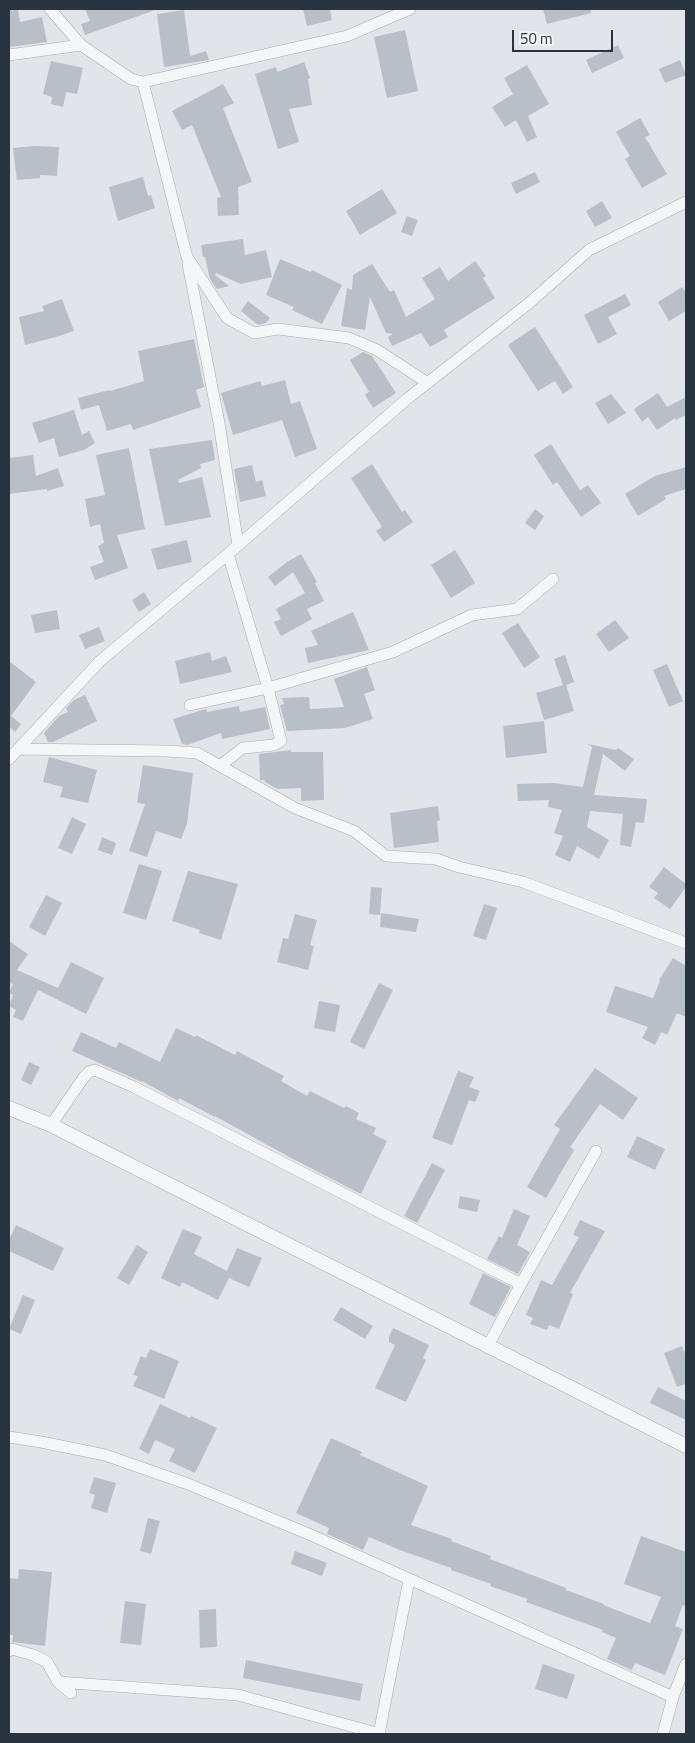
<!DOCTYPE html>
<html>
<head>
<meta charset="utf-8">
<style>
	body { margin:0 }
	#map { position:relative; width:695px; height:1743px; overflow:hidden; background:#e1e5ea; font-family:"Titillium Web",sans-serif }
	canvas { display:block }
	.frame { position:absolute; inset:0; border:10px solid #293441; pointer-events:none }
	.scale { position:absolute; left:512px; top:30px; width:101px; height:22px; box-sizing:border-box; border:2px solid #293441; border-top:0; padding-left:6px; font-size:15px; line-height:18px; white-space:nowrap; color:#293441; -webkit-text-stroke:4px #f1f4f7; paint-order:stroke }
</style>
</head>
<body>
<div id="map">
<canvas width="695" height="1743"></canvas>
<div class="frame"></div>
<div class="scale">50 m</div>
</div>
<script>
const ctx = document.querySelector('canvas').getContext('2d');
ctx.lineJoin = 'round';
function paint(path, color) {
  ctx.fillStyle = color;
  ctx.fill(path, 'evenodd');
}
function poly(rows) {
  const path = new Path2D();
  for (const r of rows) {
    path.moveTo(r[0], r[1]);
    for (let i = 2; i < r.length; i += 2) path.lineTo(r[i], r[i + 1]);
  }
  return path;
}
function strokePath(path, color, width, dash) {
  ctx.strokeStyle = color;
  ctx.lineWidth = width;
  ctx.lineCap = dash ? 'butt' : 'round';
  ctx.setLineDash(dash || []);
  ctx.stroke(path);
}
const building = poly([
	[9,9,18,9,20,22,42,17,47,42,9,47],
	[85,9,155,9,155,10,85,35,81,24,90,21],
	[303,9,330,9,332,20,307,26],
	[543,9,591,9,591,13,547,24],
	[184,10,190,56,206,51,209,60,164,67,157,14],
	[405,30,418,91,387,98,374,37],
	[618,45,624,58,592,73,586,60],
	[680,60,686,75,665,83,659,69],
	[51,61,83,68,77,94,66,92,63,107,51,104,52,97,43,94],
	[304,62,310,78,308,79,312,105,289,109,299,142,278,149,255,74,276,67,277,72],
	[527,65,549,104,528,116,537,137,527,142,516,120,505,127,492,107,513,94,504,78],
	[223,84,234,103,223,108,252,182,238,187,239,215,218,216,217,198,221,197,192,125,182,130,172,111],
	[640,118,650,135,645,137,667,174,642,188,625,159,630,156,616,132],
	[35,146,59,147,57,176,40,175,40,178,17,180,13,148],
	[535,172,540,182,516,194,511,183],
	[143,177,148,196,151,195,155,208,118,221,109,187],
	[382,189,397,213,360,235,346,211],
	[602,201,612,218,595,227,586,211],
	[407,216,418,220,412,236,401,232],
	[243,239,245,255,266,250,272,277,241,284,216,273,215,275,229,286,217,289,210,279,205,257,203,257,201,245],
	[280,259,311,272,312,270,342,285,322,324,292,310,294,307,266,295],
	[475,261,486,276,483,278,495,298,444,330,448,337,430,347,421,333,392,346,388,337,393,334,386,333,370,297,365,330,341,326,347,288,352,290,353,275,372,264,390,292,394,290,406,317,435,299,422,278,440,267,448,281],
	[682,287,686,293,686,311,669,321,658,302],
	[625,294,631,305,608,317,617,334,598,344,584,315],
	[62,299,74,331,56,337,25,345,19,317,44,311,42,306],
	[248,301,270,318,266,323,258,325,241,311],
	[535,327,573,387,563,394,555,381,538,391,508,345],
	[194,339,204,387,196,390,201,407,133,430,131,424,107,431,99,405,81,410,78,398,109,390,110,391,144,381,138,351],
	[363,352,372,356,396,393,373,408,365,395,369,392,350,360],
	[285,380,291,404,300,401,317,449,295,457,282,420,233,435,221,393,260,381,262,386],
	[658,393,667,407,686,397,686,415,676,420,675,418,657,430,648,417,642,422,634,409],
	[611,394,626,413,608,424,595,403],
	[74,410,82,435,89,431,95,443,84,450,59,457,54,438,39,443,32,423],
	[212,440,215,460,200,464,201,468,178,480,179,483,202,477,211,517,165,526,149,449],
	[551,444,580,490,588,485,601,503,581,517,557,482,553,485,534,455],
	[129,448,145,529,117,535,128,568,95,580,90,567,104,562,98,546,104,543,100,524,90,527,85,499,105,495,96,455],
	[33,455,36,476,58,468,64,486,47,491,47,489,9,494,9,458],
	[372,464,402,512,405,510,413,522,384,542,376,531,382,527,351,478],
	[252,465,256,482,262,480,266,496,240,502,234,469],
	[686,467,686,489,664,496,666,499,638,516,625,494,655,476],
	[535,509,544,516,535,530,525,523],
	[187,540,192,562,157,570,151,549],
	[455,550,475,583,451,598,431,565],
	[301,554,317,582,315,583,324,601,307,609,312,619,281,636,274,622,281,619,276,609,305,593,293,572,275,586,268,577,287,562],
	[144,592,151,604,139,612,132,600],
	[57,610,60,629,35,633,31,615],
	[353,612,369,650,308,663,305,648,318,645,311,631],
	[615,620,629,638,609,652,596,634],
	[518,623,540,657,524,668,502,633],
	[99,627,105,641,85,649,79,635],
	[210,652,212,661,226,656,232,672,180,684,175,661],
	[565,655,574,682,566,685,574,711,544,720,536,693,563,685,554,659],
	[9,661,36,682,11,716,21,724,15,732,9,727],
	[667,664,683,701,669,707,653,670],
	[367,667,375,690,364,694,373,719,345,728,287,731,280,705,284,704,282,698,309,697,310,709,344,707,334,679],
	[85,695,97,721,53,742,48,742,44,733,59,716,68,712,66,708,74,700],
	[239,706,240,712,265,707,270,729,222,739,221,733,187,745,182,744,173,719,206,709,207,712],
	[544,721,547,753,506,758,503,726],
	[588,744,616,750,618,748,634,759,625,771,603,754,594,795,647,799,644,823,636,822,631,847,620,845,623,814,590,811,587,827,609,840,599,859,577,846,570,862,555,855,563,836,554,833,562,810,548,807,549,800,518,801,517,784,554,783,583,787,592,747],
	[291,750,291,752,323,752,324,800,301,801,301,788,277,789,265,782,264,780,260,780,259,754],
	[49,757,97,770,88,803,60,797,63,787,43,782],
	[143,765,193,773,187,824,181,839,156,831,147,857,129,851,145,804,137,803],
	[438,806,440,820,437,821,439,842,394,848,390,813],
	[72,817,86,824,72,854,58,848],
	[102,837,116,843,112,855,98,850],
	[139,864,162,871,146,920,123,913],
	[664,867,686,884,686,887,670,909,654,898,658,893,649,887],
	[188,871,238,884,221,940,199,933,200,930,172,921],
	[371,887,382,888,380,915,369,914],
	[46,895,62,903,45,936,29,927],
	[484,904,497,908,486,940,473,936],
	[381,913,419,919,416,932,380,927],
	[295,914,317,920,310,945,314,946,308,970,277,962,283,938,288,939],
	[9,941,28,954,17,970,58,988,71,962,104,978,86,1014,38,990,23,1021,13,1017,16,1010,9,1006,13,995,9,993,13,984,9,983],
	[673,958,686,966,686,1017,677,1013,667,1035,661,1032,655,1045,642,1038,648,1027,606,1012,615,986,653,998,660,981,659,980],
	[379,983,393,990,364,1049,350,1042],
	[319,1001,340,1005,335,1032,314,1028],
	[176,1028,195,1037,196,1035,235,1055,237,1051,284,1076,281,1081,307,1096,310,1091,344,1108,346,1106,359,1113,356,1119,376,1128,373,1134,387,1141,361,1194,293,1159,215,1116,215,1117,179,1098,178,1101,142,1081,142,1082,72,1051,81,1032,116,1048,119,1042,160,1062],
	[29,1062,40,1067,31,1085,21,1080],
	[595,1068,638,1098,623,1120,600,1104,570,1147,574,1150,546,1198,527,1187,560,1129,554,1125],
	[458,1071,474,1077,469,1087,480,1091,475,1102,469,1100,452,1145,432,1138],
	[637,1136,665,1149,655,1170,627,1157],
	[432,1163,445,1170,417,1223,404,1216],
	[460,1196,480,1200,477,1212,458,1208],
	[514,1209,530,1216,517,1245,530,1252,518,1274,487,1259,499,1236,502,1238],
	[580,1220,605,1231,570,1293,573,1294,559,1329,549,1325,547,1330,530,1324,533,1318,526,1315,541,1280,552,1285,579,1237,573,1235],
	[16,1225,64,1248,53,1271,9,1251,9,1240],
	[183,1229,202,1237,194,1254,227,1271,237,1248,262,1258,249,1287,229,1278,218,1300,182,1282,180,1287,161,1278],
	[137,1245,148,1252,129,1285,117,1278],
	[483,1273,511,1287,495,1317,469,1304],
	[23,1295,35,1300,21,1334,9,1329],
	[341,1307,373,1326,365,1339,333,1320],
	[393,1328,429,1345,423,1358,426,1360,406,1402,375,1388,395,1345,389,1342,389,1337],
	[682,1346,686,1356,686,1384,677,1387,664,1353],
	[150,1349,179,1361,164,1399,133,1386,138,1376,133,1375,141,1356,146,1358],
	[658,1387,686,1401,686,1420,650,1403],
	[160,1404,190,1418,191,1416,217,1428,195,1473,169,1461,175,1449,155,1440,149,1454,139,1449],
	[331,1438,362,1452,360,1455,428,1486,411,1525,452,1539,451,1541,491,1556,490,1559,566,1588,566,1590,604,1604,603,1605,650,1623,661,1597,624,1584,641,1536,686,1552,686,1606,683,1605,675,1626,683,1629,665,1675,635,1663,632,1670,607,1659,616,1638,602,1632,603,1630,526,1602,528,1599,490,1586,491,1584,451,1570,451,1568,400,1550,369,1537,363,1550,327,1534,329,1528,296,1513],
	[94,1477,116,1483,107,1513,91,1508,95,1495,89,1493],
	[148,1518,160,1521,151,1554,140,1551],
	[295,1551,327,1563,322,1576,291,1564],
	[19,1569,52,1572,45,1646,12,1642,13,1635,9,1635,9,1578,18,1579],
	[125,1601,146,1604,141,1645,120,1643],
	[216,1609,217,1647,200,1648,199,1610],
	[246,1660,363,1684,360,1701,243,1678],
	[543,1664,575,1675,567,1699,535,1689]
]);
const minor = poly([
	[81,45,131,79,143,82,347,36,410,9],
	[9,55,81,45,50,9],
	[143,82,187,257,227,318,254,333,278,329,349,338,377,350,428,383],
	[188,264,219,423,238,545],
	[228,554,268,688,393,652,472,615,517,609,553,579],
	[190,705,268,688,281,741,274,745,243,748,221,765],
	[18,749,167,751,197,753,295,808,354,831,386,856,436,859,459,867,523,882,686,943],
	[9,759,100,661,228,554,407,399,528,304,589,250,686,202],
	[51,1125,84,1077,89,1072,95,1070,134,1087,521,1284],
	[489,1344,521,1284,596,1151],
	[9,1437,41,1442,105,1455,188,1484,311,1535,673,1697],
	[9,1651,12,1649,33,1655,47,1662,58,1682,71,1693],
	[58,1682,238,1695,380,1734],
	[379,1734,409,1580],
	[663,1734,673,1697,686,1664]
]);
const tertiary = poly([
	[9,1108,51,1125,686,1446]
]);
paint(building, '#b8bfc6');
strokePath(minor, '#a6acb4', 12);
strokePath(tertiary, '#a6acb4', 15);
strokePath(minor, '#f4f6f8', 11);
strokePath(tertiary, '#f4f6f8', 14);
</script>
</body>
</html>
